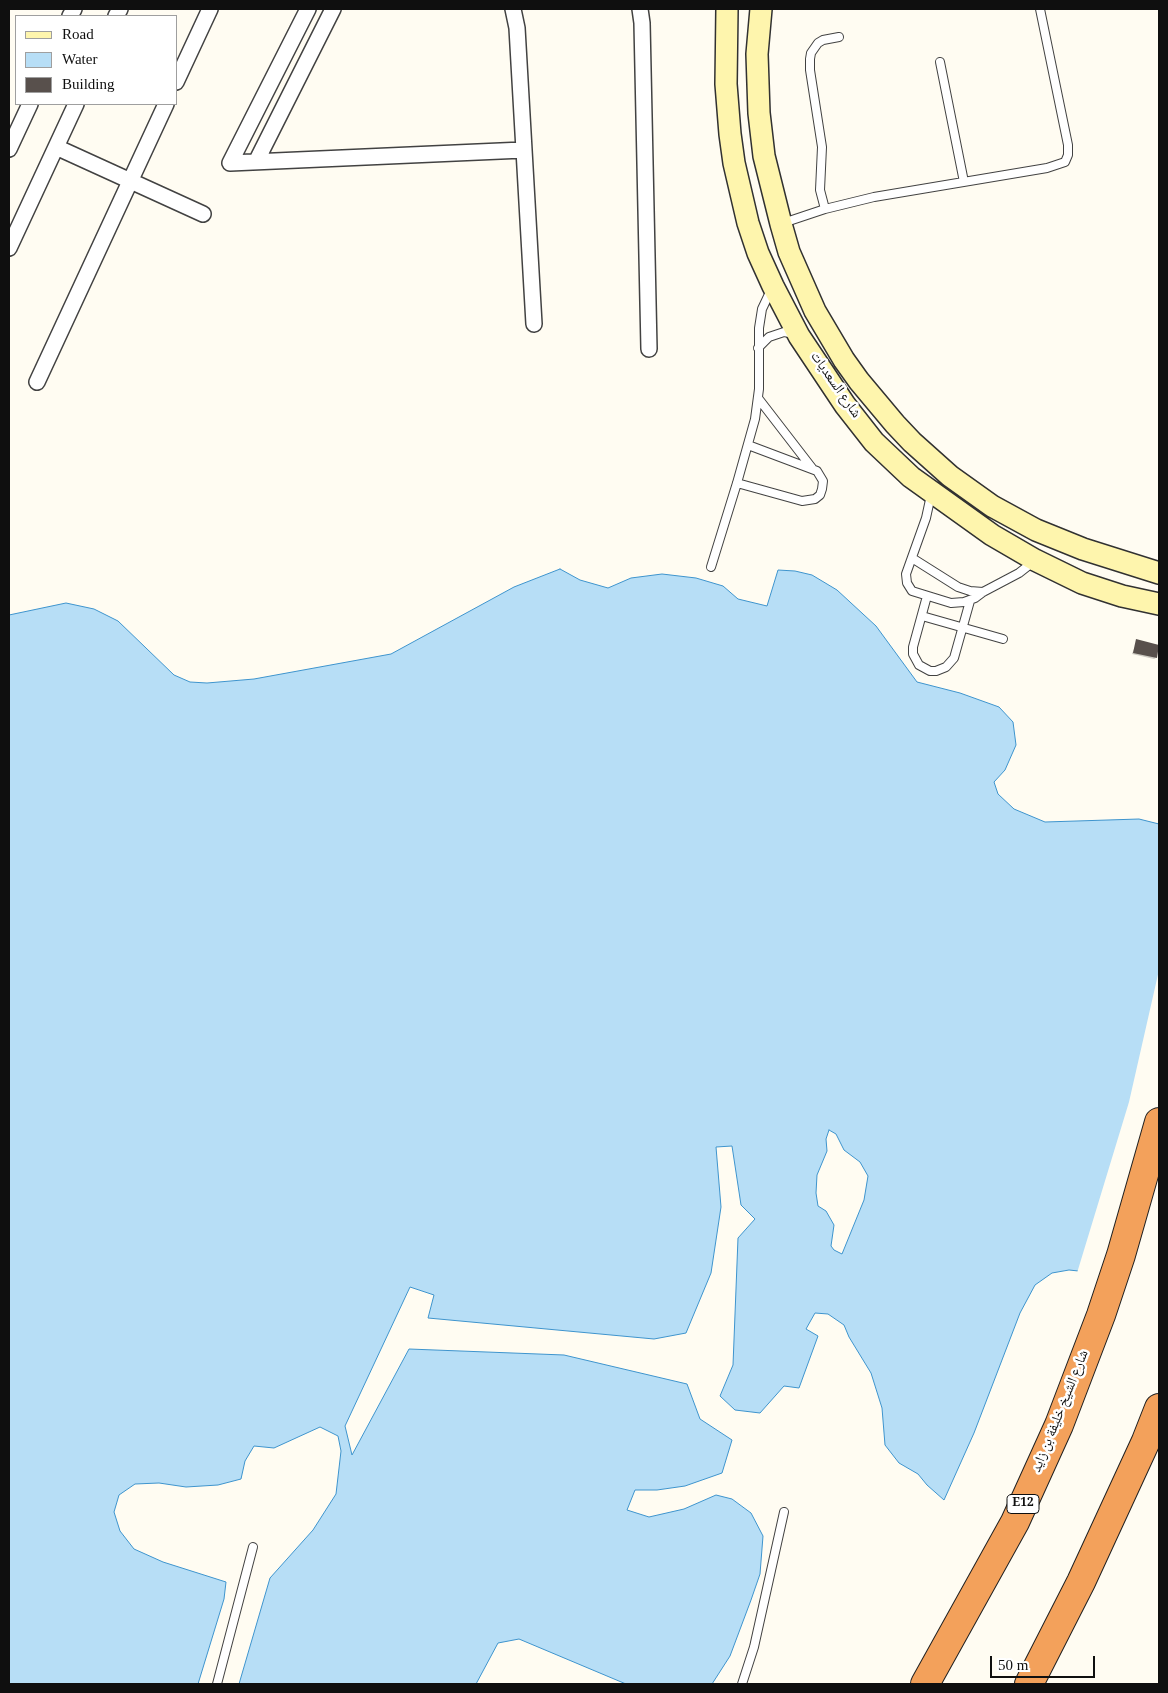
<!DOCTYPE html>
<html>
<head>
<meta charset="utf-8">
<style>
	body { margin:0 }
	#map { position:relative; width:1168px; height:1693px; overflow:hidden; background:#fffcf2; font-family:Georgia,serif }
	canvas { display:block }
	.frame { position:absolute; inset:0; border:10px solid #0f0f0f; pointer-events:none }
	.legend { position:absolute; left:15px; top:15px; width:162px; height:90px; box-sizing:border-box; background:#fff; border:1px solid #9f9f9f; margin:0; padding:6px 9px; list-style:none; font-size:15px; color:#0f0f0f }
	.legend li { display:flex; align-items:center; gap:10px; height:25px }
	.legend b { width:25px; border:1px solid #9f9f9f }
	.scale { position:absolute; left:990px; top:1656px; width:105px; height:22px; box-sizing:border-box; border:2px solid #0f0f0f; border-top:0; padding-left:6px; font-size:15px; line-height:18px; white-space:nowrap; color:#0f0f0f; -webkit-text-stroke:4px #fff; paint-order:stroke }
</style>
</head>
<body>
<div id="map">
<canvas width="1168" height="1693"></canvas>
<div class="frame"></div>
<ul class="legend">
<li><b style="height:6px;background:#fef5ad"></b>Road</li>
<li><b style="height:14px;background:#b7def6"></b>Water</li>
<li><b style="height:14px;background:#58504c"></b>Building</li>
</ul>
<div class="scale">50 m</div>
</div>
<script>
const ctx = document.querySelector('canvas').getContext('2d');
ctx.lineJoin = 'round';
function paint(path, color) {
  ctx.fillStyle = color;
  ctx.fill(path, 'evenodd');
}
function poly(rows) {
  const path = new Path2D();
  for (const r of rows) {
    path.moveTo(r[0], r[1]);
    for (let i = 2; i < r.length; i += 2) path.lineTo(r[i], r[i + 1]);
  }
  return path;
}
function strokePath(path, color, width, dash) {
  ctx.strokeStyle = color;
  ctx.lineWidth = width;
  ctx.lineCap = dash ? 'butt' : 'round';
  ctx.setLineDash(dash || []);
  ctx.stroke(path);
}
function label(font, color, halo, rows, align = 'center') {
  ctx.font = font + ' Georgia,"Noto Naskh Arabic",serif';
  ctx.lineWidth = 5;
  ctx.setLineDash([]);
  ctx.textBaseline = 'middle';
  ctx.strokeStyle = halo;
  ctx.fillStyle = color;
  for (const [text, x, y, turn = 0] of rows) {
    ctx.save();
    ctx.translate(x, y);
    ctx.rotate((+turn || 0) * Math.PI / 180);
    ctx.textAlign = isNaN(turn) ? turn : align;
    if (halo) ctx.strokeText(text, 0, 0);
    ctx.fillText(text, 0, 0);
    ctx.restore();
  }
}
const water = poly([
	[560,569,580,580,608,588,631,578,662,574,696,578,723,586,738,599,767,606,778,570,795,571,812,575,837,590,876,626,917,682,960,693,999,707,1013,722,1016,745,1005,770,994,782,998,794,1014,809,1045,822,1139,819,1159,824,1159,1295,1088,1272,1069,1270,1052,1273,1035,1285,1020,1313,974,1433,944,1500,927,1485,918,1474,899,1463,885,1445,882,1408,871,1373,849,1337,844,1325,828,1314,815,1313,806,1329,818,1336,799,1388,784,1386,760,1413,735,1410,720,1396,733,1365,738,1238,755,1219,741,1205,732,1146,716,1147,721,1207,711,1273,686,1333,654,1339,428,1318,434,1295,410,1287,345,1426,352,1455,409,1349,564,1355,687,1384,700,1419,732,1440,722,1473,685,1486,657,1490,635,1490,627,1510,649,1517,684,1509,716,1495,732,1499,751,1513,763,1536,760,1574,751,1600,730,1656,712,1684,626,1684,519,1639,498,1643,476,1684,239,1684,270,1578,313,1530,336,1494,341,1451,338,1436,320,1427,274,1448,254,1446,245,1461,241,1479,218,1485,186,1487,159,1483,135,1484,119,1495,114,1512,120,1531,134,1549,163,1562,226,1582,224,1599,198,1684,9,1684,9,615,66,603,94,609,118,621,174,675,190,682,207,683,254,679,391,654,514,587,560,569],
	[829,1130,836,1134,844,1150,860,1162,868,1176,864,1200,842,1254,834,1250,831,1246,834,1225,826,1211,818,1206,816,1193,817,1175,827,1151,826,1139,829,1130]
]);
const pier = poly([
	[1159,970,1159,1298,1092,1276,1077,1273,1129,1102]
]);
const shadow = poly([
	[1137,641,1156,658,1154,659,1132,654]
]);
const building = poly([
	[1136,639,1159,645,1157,658,1133,653]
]);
const lane = poly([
	[940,62,964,182],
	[825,209,820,190,822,147,810,70,810,59,811,53,818,43,823,40,839,37],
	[783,223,825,209,874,197,1047,168,1065,162,1068,155,1068,145,1040,9],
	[758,348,769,337,784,332,795,334],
	[758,398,812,468],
	[737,483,802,501,815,499,820,495,822,489,823,481,817,471,748,445],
	[931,495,926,518,906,574,907,583,912,591,951,603,964,602,975,598,983,592,1019,573,1033,562],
	[912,558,958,587,970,591,983,592],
	[711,567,737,483,755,419,759,389,759,328,762,309,771,290],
	[927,596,913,647,913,654,919,665,930,671,936,671,946,667,954,658,970,601],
	[922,616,1003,639],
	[217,1684,253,1547],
	[742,1684,754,1647,784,1512]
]);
const street = poly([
	[308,9,230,163,523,150],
	[513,9,517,28,534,324],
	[640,9,642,23,649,349],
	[70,16,74,9],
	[116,16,120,9],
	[176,82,210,9],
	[56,147,203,214],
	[9,149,30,104],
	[256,162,333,9],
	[9,248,76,104],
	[37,382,166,104]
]);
const secondary = poly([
	[727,9,726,84,730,134,734,163,748,223,758,253,773,286,799,336,845,405,874,442,911,477,992,535,1035,560,1082,583,1122,596,1159,604],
	[761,9,757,54,759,113,764,156,781,224,789,252,815,311,844,360,859,381,895,424,912,442,950,476,992,506,1036,530,1083,549,1159,573]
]);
const highway = poly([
	[925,1684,1015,1522,1059,1425,1101,1315,1121,1255,1159,1122],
	[1029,1684,1081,1582,1146,1441,1159,1408]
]);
const shields = [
	[1023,1504,32]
];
const shieldNames = [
	["E12",1023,1504]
];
const streetNames = [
	["شارع السعديات",834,386,55],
	["شارع الشيخ خليفة بن زايد",1062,1412,-68]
];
paint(water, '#b7def6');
strokePath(water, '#3e94cd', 1);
paint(pier, '#fffcf2');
paint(shadow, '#0003');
paint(building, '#58504c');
strokePath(lane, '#424242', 10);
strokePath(street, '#424242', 18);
strokePath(secondary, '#313131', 24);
strokePath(highway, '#202020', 30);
strokePath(lane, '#fff', 8);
strokePath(street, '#fff', 15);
strokePath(secondary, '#fef5ad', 21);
strokePath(highway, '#f3a15b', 28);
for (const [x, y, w] of shields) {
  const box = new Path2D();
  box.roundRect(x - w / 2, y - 9.5, w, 19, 4);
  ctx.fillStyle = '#fff';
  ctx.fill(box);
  strokePath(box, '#0f0f0f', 1);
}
label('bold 12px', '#0f0f0f', null, shieldNames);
label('14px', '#0f0f0f', '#fff', streetNames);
</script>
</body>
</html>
